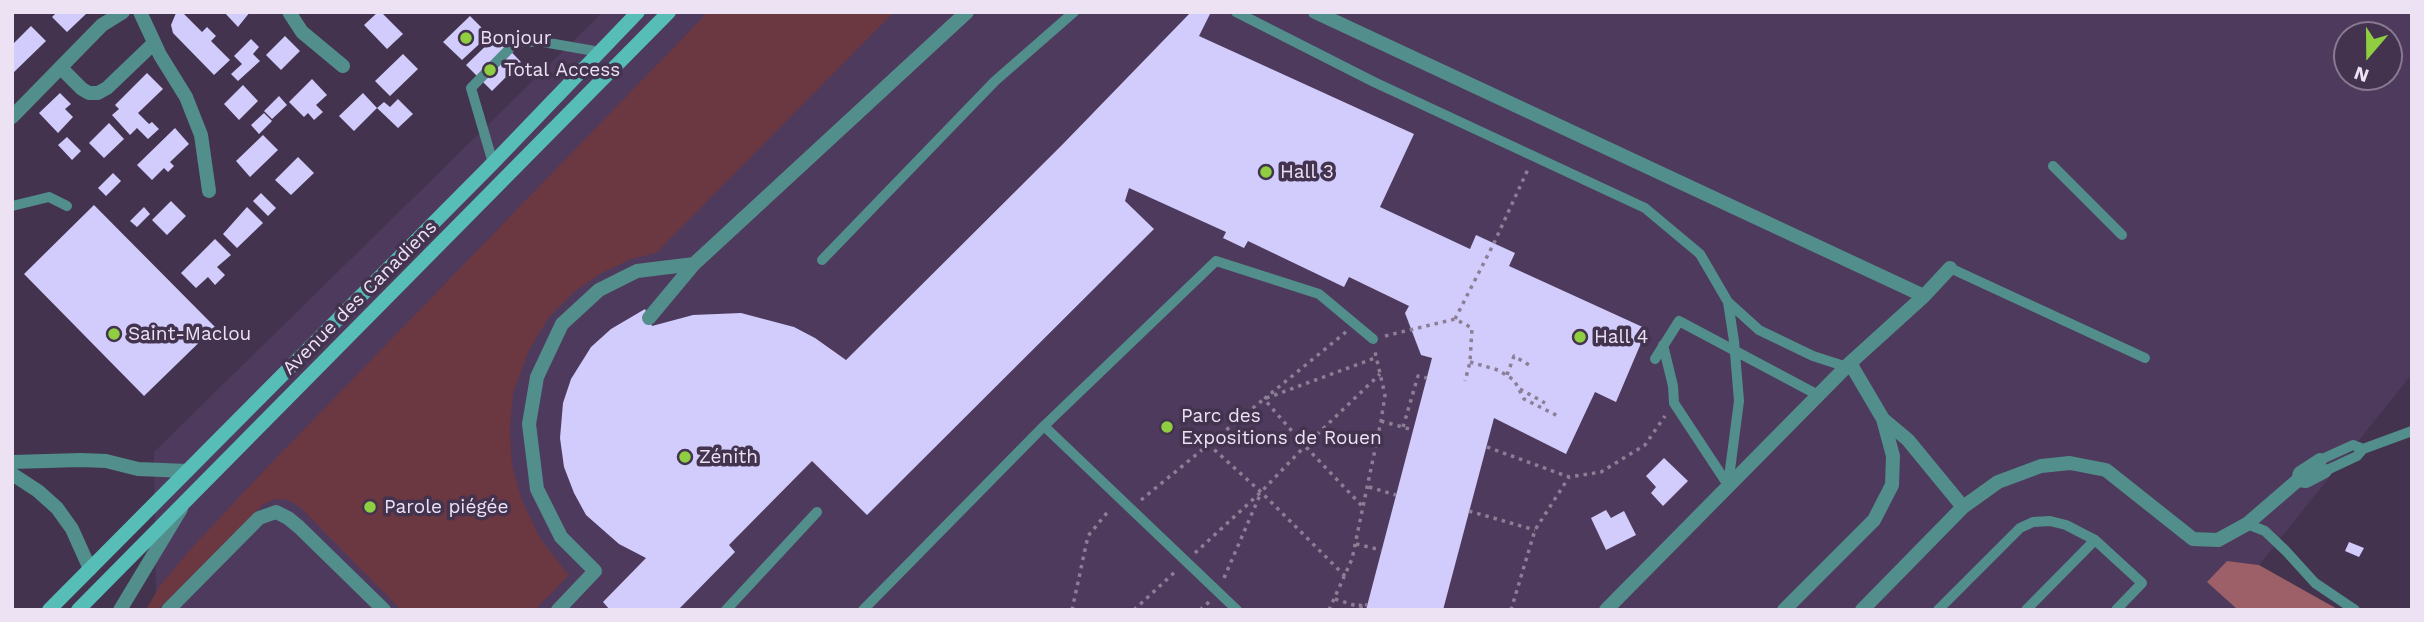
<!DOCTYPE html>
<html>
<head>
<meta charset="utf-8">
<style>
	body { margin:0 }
	#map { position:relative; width:2424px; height:622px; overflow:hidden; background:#43334f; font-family:"Work Sans",sans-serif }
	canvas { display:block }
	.frame { position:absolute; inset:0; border:14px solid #ece2f4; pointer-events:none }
	.north { position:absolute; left:2333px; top:21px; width:70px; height:70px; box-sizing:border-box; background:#43334f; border:2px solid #877991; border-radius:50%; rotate:200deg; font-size:19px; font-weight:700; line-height:28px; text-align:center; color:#ece2f4 }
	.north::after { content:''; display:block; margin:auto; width:24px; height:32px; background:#8fcd41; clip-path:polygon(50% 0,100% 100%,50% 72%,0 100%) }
</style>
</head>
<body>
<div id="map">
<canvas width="2424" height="622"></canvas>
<div class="frame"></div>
<div class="north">N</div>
</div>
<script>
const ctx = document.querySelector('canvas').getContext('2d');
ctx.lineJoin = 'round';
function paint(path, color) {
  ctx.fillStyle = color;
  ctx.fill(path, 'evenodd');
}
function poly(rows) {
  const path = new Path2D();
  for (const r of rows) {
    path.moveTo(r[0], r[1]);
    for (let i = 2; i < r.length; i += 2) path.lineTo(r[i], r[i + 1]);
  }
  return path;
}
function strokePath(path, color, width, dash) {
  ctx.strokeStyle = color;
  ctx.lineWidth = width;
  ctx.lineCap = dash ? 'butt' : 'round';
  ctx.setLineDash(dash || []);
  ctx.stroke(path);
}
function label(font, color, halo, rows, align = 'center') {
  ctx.font = font + ' "Work Sans",sans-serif';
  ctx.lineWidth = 7;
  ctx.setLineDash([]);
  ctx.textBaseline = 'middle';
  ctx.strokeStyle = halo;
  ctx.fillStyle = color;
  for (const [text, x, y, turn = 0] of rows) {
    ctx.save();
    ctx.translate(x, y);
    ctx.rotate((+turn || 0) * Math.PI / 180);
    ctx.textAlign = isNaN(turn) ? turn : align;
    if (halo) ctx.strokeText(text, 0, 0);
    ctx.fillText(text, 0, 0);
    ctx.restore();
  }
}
const built = poly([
	[603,12,2412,12,2412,374,2259,565,2227,561,2208,582,2238,610,173,610,156,595,154,452],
	[2347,35,2389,35,2389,77,2347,77]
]);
const green = poly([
	[708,12,894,12,656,253,631,259,600,274,574,292,549,317,529,350,513,393,510,429,512,465,522,501,541,540,569,575,535,610,401,610,300,507,288,500,276,499,265,503,253,514,158,610,146,610,159,587,188,552,256,479]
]);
const forest = poly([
	[2227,561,2259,565,2339,610,2238,610,2207,582]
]);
const building = poly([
	[57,12,84,12,86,14,67,32,52,17],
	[182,12,202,32,207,27,216,36,211,41,230,60,214,75,173,33,171,25,176,13],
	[224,12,250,12,238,27],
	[378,12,381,12,403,34,387,49,364,25],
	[1191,12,1211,12,1199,36,1414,134,1380,207,1470,249,1476,235,1515,253,1509,266,1647,329,1616,402,1595,392,1566,454,1494,418,1443,610,1366,610,1432,358,1421,355,1405,313,1409,306,1349,277,1344,287,1248,241,1244,248,1223,238,1226,232,1129,188,1125,201,1154,229,867,515,812,461,729,545,735,552,678,610,610,610,603,602,646,558,619,544,586,515,574,493,564,467,560,438,563,403,571,379,591,347,611,329,645,309,652,326,693,315,741,313,794,327,815,338,846,360,1061,146],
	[470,16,489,35,462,60,443,42],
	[31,26,46,41,12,74,12,45],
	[285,36,300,51,281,70,266,55],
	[496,36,521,62,492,91,466,65],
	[251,39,259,47,253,54,260,61,238,81,231,74,242,64,234,56],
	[403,54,418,69,390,96,375,81],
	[147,73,163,89,138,113,149,124,152,122,159,129,148,139,137,128,130,135,112,115,119,109,115,105],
	[312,79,327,95,316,105,323,112,314,120,308,113,304,117,289,102],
	[243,85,258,101,239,120,224,104],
	[60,93,71,104,65,109,73,117,58,133,39,113],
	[363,93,377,108,384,102,390,107,398,99,413,114,398,128,377,108,354,131,339,116],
	[279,96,287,105,272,119,264,111],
	[264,113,272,121,259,134,251,125],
	[109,123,124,139,104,158,89,143],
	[175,128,189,144,170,162,174,166,168,172,164,168,152,180,137,165],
	[263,135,278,150,250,177,236,161],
	[67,137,81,151,72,160,58,145],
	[298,157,314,173,291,195,275,180],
	[113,173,121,181,106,196,98,188],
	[261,193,276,208,268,216,253,201],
	[171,201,186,216,167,235,152,220],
	[94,205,215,327,144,396,24,274],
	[144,207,150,214,137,227,130,221],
	[247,207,263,223,237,248,223,234],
	[215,239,231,255,217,267,225,275,215,285,208,277,196,288,181,273],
	[1664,458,1688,481,1663,506,1651,493,1656,487,1646,476],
	[1606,510,1611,518,1624,511,1636,535,1606,550,1591,518],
	[2349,542,2364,548,2359,557,2345,551]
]);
const path = poly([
	[1455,319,1494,243,1529,167],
	[1346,332,1264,399,1305,446,1364,508],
	[1385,336,1455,319,1472,328,1470,362,1465,381],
	[1470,362,1498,370,1514,380,1524,399,1558,416,1557,418],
	[1507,375,1514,356,1531,366],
	[1520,389,1545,403],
	[1381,421,1413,430],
	[1403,427,1418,376,1427,378],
	[1208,444,1261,492,1345,576],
	[1487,447,1569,477,1601,472,1645,445,1665,416],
	[1369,487,1396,495],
	[1141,500,1264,399,1375,358],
	[1469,511,1535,530],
	[1356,544,1381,550],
	[1195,553,1261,492,1305,446,1380,374],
	[1224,578,1260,495],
	[1335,599,1366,609],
	[1360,607,1361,603,1367,605],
	[1072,610,1088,536,1110,509],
	[1134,610,1177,570],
	[1200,610,1209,602],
	[1329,610,1352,559,1381,421,1385,395,1375,352],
	[1511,610,1535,530,1569,477]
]);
const lane = poly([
	[1236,12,1374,82,1645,208,1700,254,1728,302,1734,341,1739,401,1728,485],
	[493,163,471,88,516,42,543,42,600,52],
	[2053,166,2122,235],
	[12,206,49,197,67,206],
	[822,260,995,81,1074,12],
	[1950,268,2145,358],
	[1728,302,1759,330,1813,356,1847,367],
	[1663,345,1673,386,1674,403,1728,485],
	[1655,359,1679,321,1818,395],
	[2320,460,2353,445,2363,449],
	[2325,471,2357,456,2363,449,2412,431],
	[2247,524,2265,531,2285,550,2315,583,2355,610],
	[726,610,817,512],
	[863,610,1044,426],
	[1237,610,1044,426,1216,261,1319,294,1373,339],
	[1938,610,2020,528,2033,522,2050,521,2066,525,2095,540,2142,583,2116,610],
	[2026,610,2095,540]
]);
const street = poly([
	[140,12,160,55,186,97,201,135,209,191],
	[289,12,302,32,343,66],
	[1315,12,1924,296],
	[61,68,82,89,89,93,98,93,107,88,154,43],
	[12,117,102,25,123,12],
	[649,318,694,264,967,12],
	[1883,419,1908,440,1963,507],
	[12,462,81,460,106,461,138,469,187,471],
	[12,474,38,491,57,508,72,529,90,569],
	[2298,480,2306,481,2325,471],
	[120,610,181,509],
	[168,610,259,518,276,512,288,518,299,527,384,610],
	[558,610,595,571,561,537,537,489,529,424,537,377,562,324,599,290,637,271,694,264],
	[1606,610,1850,363,1924,296,1950,268],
	[1784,610,1874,520,1892,485,1893,456,1883,419,1850,363],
	[1862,610,1963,507,1998,482,2041,466,2070,463,2106,470,2193,539,2218,540,2247,524,2298,480,2300,473,2320,460]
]);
const secondary = poly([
	[49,610,493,163,638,12],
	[78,610,669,12]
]);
const markers = [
	[466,38,7,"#8fcd41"],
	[490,70,7,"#8fcd41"],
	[1266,172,7,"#8fcd41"],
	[114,334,7,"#8fcd41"],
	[1580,337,7,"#8fcd41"],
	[1167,427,7,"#8fcd41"],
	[685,457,7,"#8fcd41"],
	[370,507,7,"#8fcd41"]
];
const poiNames = [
	["Bonjour",480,38],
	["Total Access",504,70],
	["Hall 3",1280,172],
	["Saint-Maclou",128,334],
	["Hall 4",1594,337],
	["Parc des",1181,416],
	["Expositions de Rouen",1181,438],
	["Zénith",699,457],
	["Parole piégée",384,507]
];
const streetNames = [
	["Avenue des Canadiens",360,298,-45]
];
paint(built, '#4e3a5d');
paint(green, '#6b3740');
paint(forest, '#9d6069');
paint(building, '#d1ccfb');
strokePath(path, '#8b7e95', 3.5, [3.5, 5]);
strokePath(lane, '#528e8b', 10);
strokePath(street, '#528e8b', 14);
strokePath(secondary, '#57bdb7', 14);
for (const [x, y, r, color] of markers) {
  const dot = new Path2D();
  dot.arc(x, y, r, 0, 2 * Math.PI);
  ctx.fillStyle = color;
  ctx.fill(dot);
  strokePath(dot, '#43334f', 2.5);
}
label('19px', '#ece2f4', '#43334f', poiNames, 'left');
label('19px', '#ece2f4', '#43334f', streetNames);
</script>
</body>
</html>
